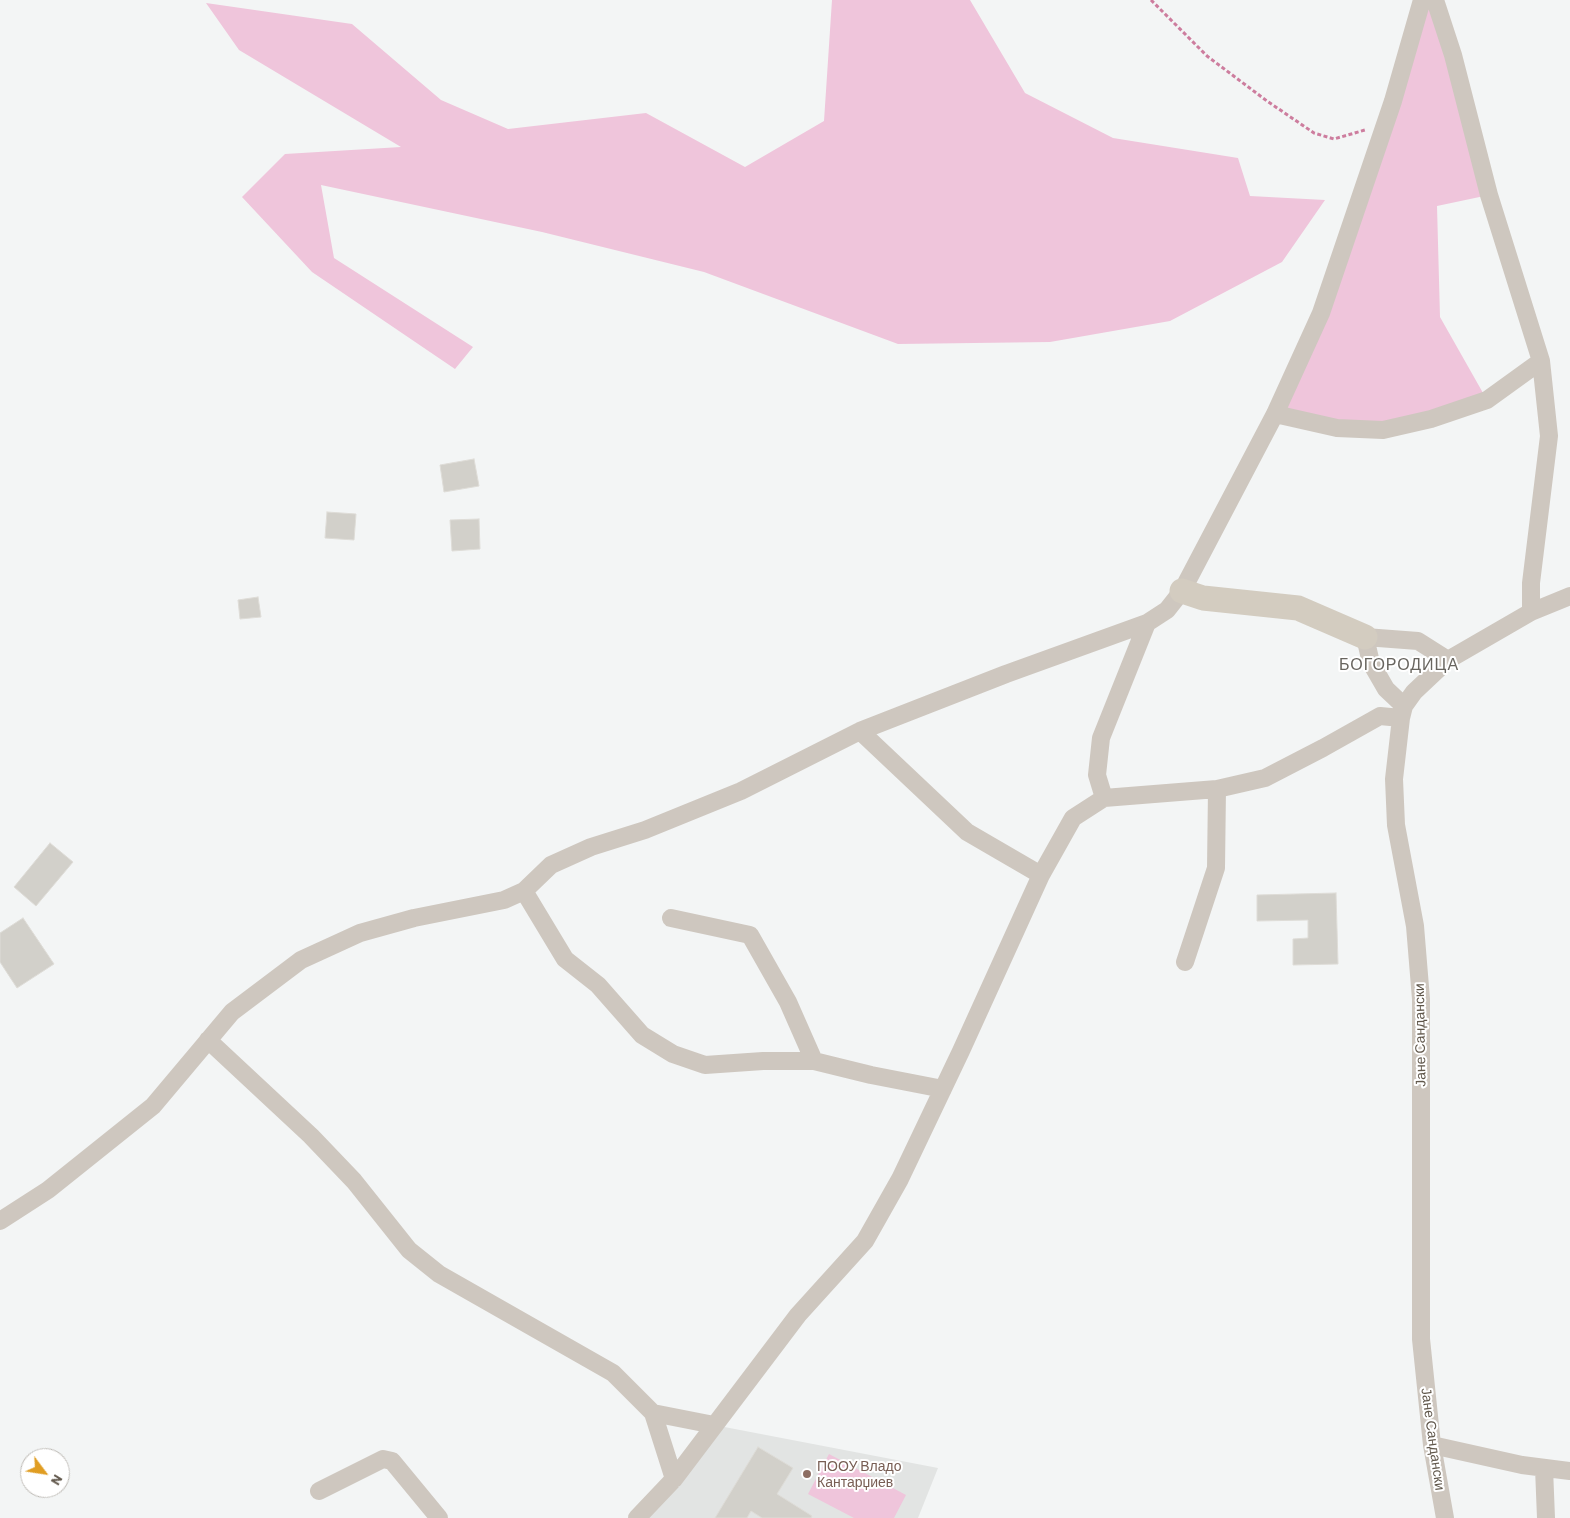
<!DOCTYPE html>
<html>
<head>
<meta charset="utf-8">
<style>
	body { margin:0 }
	#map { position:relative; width:1570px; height:1518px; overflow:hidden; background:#f3f5f5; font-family:Barlow,sans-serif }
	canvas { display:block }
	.north { position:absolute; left:20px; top:1448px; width:50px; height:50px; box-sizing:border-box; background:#fff; border:1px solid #bfbcb7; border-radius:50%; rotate:121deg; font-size:14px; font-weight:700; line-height:20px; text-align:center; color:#60574b }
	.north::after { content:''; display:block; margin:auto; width:18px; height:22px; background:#e09d22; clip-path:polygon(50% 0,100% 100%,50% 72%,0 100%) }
</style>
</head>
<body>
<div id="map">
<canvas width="1570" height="1518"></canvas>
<div class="north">N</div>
</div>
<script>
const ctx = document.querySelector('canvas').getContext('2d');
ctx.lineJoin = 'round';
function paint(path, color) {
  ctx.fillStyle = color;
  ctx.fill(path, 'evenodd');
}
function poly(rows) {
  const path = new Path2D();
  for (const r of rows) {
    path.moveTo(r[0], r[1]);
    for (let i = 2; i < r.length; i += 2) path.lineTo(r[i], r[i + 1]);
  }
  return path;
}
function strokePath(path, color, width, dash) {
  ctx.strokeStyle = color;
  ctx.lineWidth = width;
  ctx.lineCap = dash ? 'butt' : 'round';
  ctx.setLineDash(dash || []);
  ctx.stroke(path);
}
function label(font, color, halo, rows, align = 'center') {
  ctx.font = font + ' Barlow,sans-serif';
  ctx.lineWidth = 4;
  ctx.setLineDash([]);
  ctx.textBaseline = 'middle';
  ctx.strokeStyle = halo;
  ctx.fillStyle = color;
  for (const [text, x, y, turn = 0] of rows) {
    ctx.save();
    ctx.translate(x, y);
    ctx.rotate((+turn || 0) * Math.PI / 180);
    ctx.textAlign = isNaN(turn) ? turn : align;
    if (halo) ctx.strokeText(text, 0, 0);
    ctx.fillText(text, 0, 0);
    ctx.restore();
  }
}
const education = poly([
	[714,1425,938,1468,918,1518,637,1518]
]);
const green = poly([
	[832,0,970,0,1025,93,1113,138,1238,158,1250,196,1325,200,1282,262,1170,321,1050,342,898,344,704,272,542,232,321,185,334,258,473,347,455,369,312,272,242,197,285,154,401,147,239,50,206,3,352,24,441,100,508,129,646,113,745,167,824,121],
	[1422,0,1435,0,1489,195,1437,206,1440,317,1487,400,1383,430,1275,414,1321,313],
	[829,1454,906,1495,894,1518,854,1518,808,1494]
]);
const building = poly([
	[474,459,479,486,444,492,440,465,474,459],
	[327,512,356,514,354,540,325,538,327,512],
	[479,519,480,549,452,551,450,520,479,519],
	[258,597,261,617,240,619,238,600,258,597],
	[50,843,73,862,36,906,14,887,50,843],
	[1336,893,1338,964,1293,965,1293,939,1308,938,1308,920,1257,921,1257,895,1336,893],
	[23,918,54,964,17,988,0,962,0,933,23,918],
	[758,1447,793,1468,777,1494,812,1516,811,1518,762,1518,751,1511,747,1518,715,1518,758,1447]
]);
const path = poly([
	[1151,0,1207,56,1267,101,1314,133,1334,139,1365,130]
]);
const street = poly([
	[1435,0,1453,55,1489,195,1541,361,1549,436,1531,583,1531,612],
	[1275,414,1337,428,1383,430,1431,419,1487,400,1541,361],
	[1404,706,1386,689,1371,663,1365,637,1418,641,1448,660],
	[860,731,967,832,1041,875],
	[1104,798,1217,789,1265,778,1323,748,1380,716,1401,718],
	[524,891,565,959,598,985,642,1035,673,1054,705,1065,763,1061,814,1061,871,1075,943,1089],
	[671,918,750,935,788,1002,814,1061],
	[1185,962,1216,868,1217,789],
	[208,1040,311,1136,354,1181,409,1250,439,1274,613,1373,653,1413,714,1425],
	[0,1221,48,1190,153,1106,232,1012,301,960,360,933,414,918,504,900,524,891,551,865,591,847,645,830,741,791,860,731,1006,674,1147,623,1167,610,1182,591,1275,414,1321,313,1393,101,1422,0],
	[653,1413,674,1479],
	[1432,1445,1522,1465,1570,1471],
	[1544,1468,1546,1518],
	[319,1491,383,1459,392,1461,439,1518],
	[637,1518,674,1479,798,1315,865,1241,900,1179,961,1051,1041,875,1073,818,1104,798,1097,775,1101,738,1147,623],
	[1445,1518,1432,1445,1421,1339,1421,999,1415,926,1396,825,1394,779,1401,718,1404,706,1414,692,1448,660,1531,612,1570,596]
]);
const secondary = poly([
	[1182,591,1203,598,1298,608,1365,637]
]);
const markers = [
	[807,1474,5,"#8d6e63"]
];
const streetNames = [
	["Јане Сандански",1420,1035,-91],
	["Јане Сандански",1433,1439,82]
];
const educationNames = [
	["ПООУ Владо",817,1466],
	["Кантарџиев",817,1482]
];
const quarterNames = [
	["БОГОРОДИЦА",1399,665]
];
paint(education, '#e2e4e3');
paint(green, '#efc5db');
paint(building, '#d2d0ca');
strokePath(building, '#dedcd7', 1);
strokePath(path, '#cd7d9e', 3, [4, 2.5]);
strokePath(street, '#cec7bf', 18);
strokePath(secondary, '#d3ccc0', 25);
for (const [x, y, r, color] of markers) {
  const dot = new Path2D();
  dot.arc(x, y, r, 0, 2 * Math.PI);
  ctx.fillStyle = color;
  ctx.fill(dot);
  strokePath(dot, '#fff', 2);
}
label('14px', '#60574b', '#fff', streetNames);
label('14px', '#785e54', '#fff', educationNames, 'left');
ctx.letterSpacing = '1px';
label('16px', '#68655f', '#fff', quarterNames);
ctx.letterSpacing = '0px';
</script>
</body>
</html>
